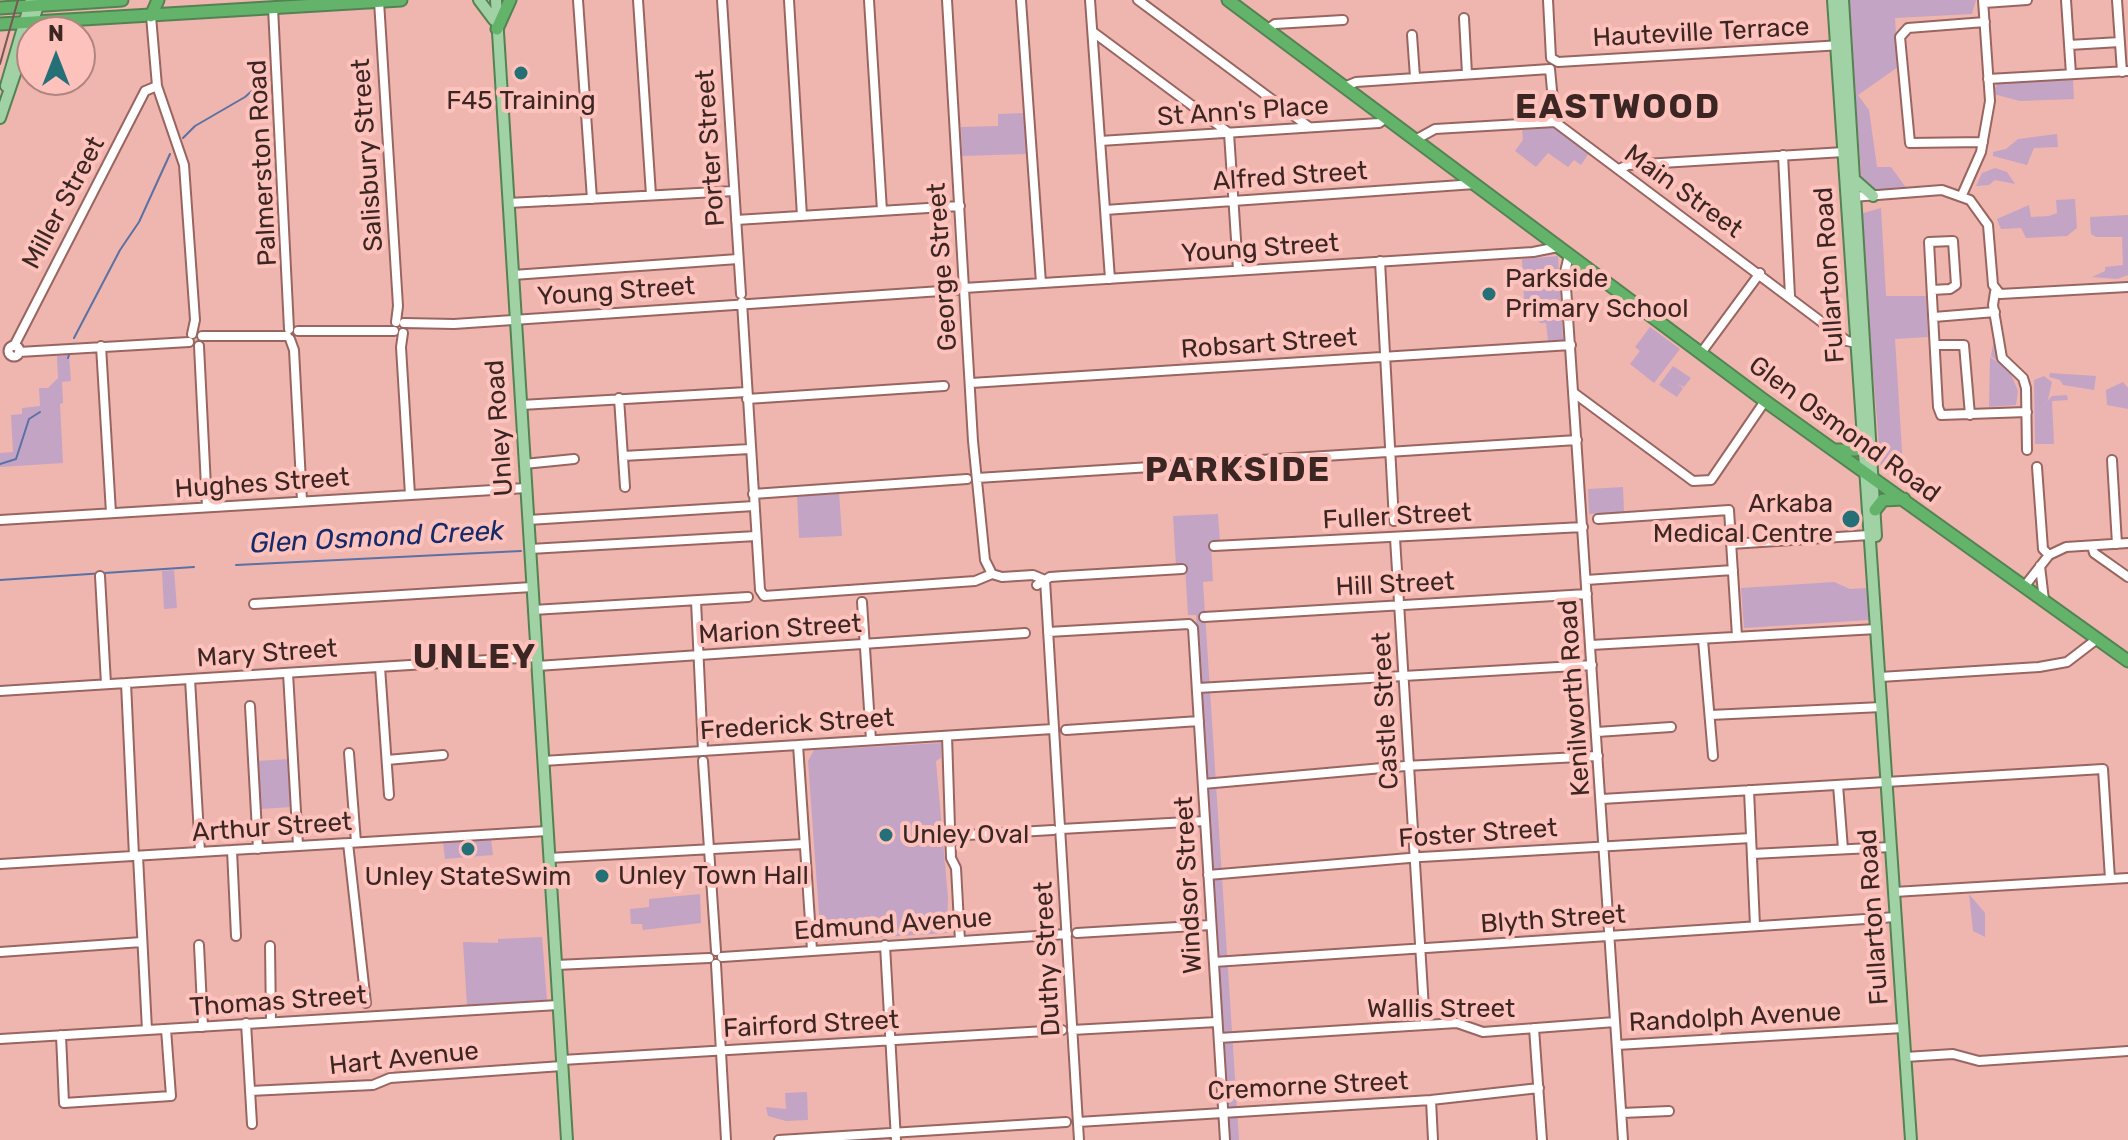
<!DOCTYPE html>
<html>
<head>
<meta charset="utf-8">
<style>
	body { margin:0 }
	#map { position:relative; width:2128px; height:1140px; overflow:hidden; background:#efb5af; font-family:Rubik,sans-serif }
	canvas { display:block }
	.north { position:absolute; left:16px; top:16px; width:80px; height:80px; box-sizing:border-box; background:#fdc2bb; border:2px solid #b0847f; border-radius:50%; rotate:0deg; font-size:22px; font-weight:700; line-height:32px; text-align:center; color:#3c2624 }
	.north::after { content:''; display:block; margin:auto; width:28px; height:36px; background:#256f77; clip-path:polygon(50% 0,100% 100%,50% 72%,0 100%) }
</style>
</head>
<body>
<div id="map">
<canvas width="2128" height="1140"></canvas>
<div class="north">N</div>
</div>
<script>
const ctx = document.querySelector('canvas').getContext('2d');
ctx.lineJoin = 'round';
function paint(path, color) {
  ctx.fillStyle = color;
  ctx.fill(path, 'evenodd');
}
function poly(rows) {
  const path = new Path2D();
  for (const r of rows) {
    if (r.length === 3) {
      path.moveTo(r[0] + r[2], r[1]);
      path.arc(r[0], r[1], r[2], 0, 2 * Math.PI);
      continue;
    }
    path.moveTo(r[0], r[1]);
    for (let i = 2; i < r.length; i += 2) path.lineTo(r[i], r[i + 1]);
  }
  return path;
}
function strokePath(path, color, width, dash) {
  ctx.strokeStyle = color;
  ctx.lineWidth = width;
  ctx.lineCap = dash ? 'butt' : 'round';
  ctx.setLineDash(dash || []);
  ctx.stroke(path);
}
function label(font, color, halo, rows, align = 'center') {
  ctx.font = font + ' Rubik,sans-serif';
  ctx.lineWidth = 8;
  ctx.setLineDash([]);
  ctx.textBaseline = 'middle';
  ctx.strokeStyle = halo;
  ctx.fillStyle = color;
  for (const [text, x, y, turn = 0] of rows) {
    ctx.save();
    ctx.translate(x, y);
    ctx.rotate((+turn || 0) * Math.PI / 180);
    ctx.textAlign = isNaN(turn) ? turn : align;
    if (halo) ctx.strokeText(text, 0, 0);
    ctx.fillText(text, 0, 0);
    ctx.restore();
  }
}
const green = poly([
	[1848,0,1976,0,1972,14,1895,18,1898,67,1858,95,1869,110,1877,167,1891,167,1907,189,1875,191,1862,186],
	[2073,80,2074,99,2020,101,1993,94,1997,83],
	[1025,113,1027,154,962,156,961,127,998,126,998,114],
	[1554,127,1589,153,1581,165,1574,160,1568,167,1548,153,1536,167,1515,151,1523,140,1522,130],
	[2057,134,2058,147,2034,148,2027,165,1993,156,1993,152,2006,149,2018,139],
	[1995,168,2007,172,2015,184,1995,180,1989,185,1976,186,1982,173],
	[2075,199,2077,228,2067,236,2026,238,2021,228,2001,229,1997,219,2029,205,2031,217,2049,216,2057,213,2056,200],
	[1881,208,1886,296,1926,296,1928,337,1895,339,1903,467,1881,469,1860,214],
	[2128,215,2128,275,2117,279,2092,277,2105,271,2105,267,2123,265,2122,237,2096,237,2091,234,2090,217],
	[1558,256,1563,340,1548,341,1546,323,1540,323,1536,316,1525,317,1522,259],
	[1650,327,1680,349,1654,383,1630,364,1640,351,1635,347],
	[1995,334,1998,357,2010,372,2018,391,2016,405,1989,407,1990,357,2000,364,1991,356],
	[69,355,71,381,62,382,63,403,60,404,63,463,0,467,0,453,13,452,11,415,22,414,22,408,40,406,39,388,48,388,58,378,57,356],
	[1673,366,1691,378,1684,387,1678,384,1683,388,1677,397,1659,385],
	[2050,373,2096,376,2094,390,2063,385,2060,380,2049,377],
	[2044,376,2052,382,2048,400,2041,408,2052,396,2067,395,2068,400,2052,401,2054,444,2035,444,2034,380],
	[2123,382,2128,388,2128,409,2107,405,2106,390],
	[1623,487,1624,512,1589,514,1588,489],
	[839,492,842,536,799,538,797,494],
	[1218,514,1220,542,1211,544,1213,581,1203,582,1239,1140,1230,1140,1196,615,1188,615,1185,566,1176,566,1173,516],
	[174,570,177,608,164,609,162,571],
	[1834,582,1850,589,1867,588,1869,620,1744,628,1741,588],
	[941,743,941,758,936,761,948,898,947,933,821,941,808,761,814,750],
	[289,759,292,807,260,809,257,761],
	[491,839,493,855,445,859,443,842],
	[700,894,701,923,643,930,642,924,631,924,630,909,649,907,649,899],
	[1969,894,1985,913,1985,937,1973,931],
	[542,937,547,1000,467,1006,463,942,498,943,498,939],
	[807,1092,808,1120,786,1121,768,1116,766,1107,786,1109,785,1093]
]);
const stream = poly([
	[183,138,195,126,245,97,262,82],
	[74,338,120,250,139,222,170,154],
	[68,358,69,355],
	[0,464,16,459,29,419,40,412],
	[236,565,521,551],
	[0,580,194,567]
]);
const minor = poly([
	[578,0,592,199],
	[638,0,651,195],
	[722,0,741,294],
	[789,0,802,216],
	[869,0,882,211],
	[947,0,973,441,985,560,992,574],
	[1021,0,1041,283],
	[1090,0,1110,279],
	[1138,0,1309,127],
	[1548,0,1551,58,1558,62,1842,45],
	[2066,0,2071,74],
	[2117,0,2122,72],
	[379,1,398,306,396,322],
	[1984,3,2027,0],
	[273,8,289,329],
	[151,16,157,86,184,165,195,320,192,334],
	[1464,18,1467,74],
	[1268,29,1275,24,1343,20],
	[1093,32,1229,133,1238,270],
	[1412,35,1415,77],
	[2069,45,2120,42],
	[1988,79,2128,71],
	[1344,87,1356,82,1550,69,1555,122],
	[1415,140,1435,129,1555,122,1847,341,1861,344],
	[1100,141,1379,123,1386,118],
	[1983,142,1910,143,1900,37,1908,28,1985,22],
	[1783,155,1790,296],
	[1619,169,1628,165,1844,152],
	[1962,195,1981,152,1990,101,1983,0],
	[1852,197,1942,190,1970,200,1988,225,1993,285,2000,294,2128,287],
	[551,201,734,191],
	[508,203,547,201],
	[1105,210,1475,184],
	[736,220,960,206],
	[1569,255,1565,272,1623,1140],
	[1380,261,1394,521],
	[513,275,738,259],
	[964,288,1533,252,1558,247],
	[1932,290,1950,289,1956,285,1953,241,1929,242,1938,407,1941,415,2027,412],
	[1995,292,1993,305,2002,358,2023,378,2026,388,2027,450],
	[742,302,760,590,764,596,975,581,992,574,1002,577,1033,575,1045,580],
	[1934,317,1995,312],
	[404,323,454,324,956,290],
	[298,331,394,331],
	[403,333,401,347,410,495],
	[202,336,287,336],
	[290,339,294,350,302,501],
	[1935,345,1964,345,1970,415],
	[14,351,5.5],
	[14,346,145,91,157,86],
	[101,346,111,513],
	[199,346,207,507],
	[19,352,189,342],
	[1701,353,1760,273],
	[971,383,1571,345],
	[1574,393,1693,481,1711,480,1765,401],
	[619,398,625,487],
	[747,399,944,386],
	[521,405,747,392],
	[623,456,750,449],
	[2112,460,2117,544],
	[524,464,574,459],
	[2037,467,2043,549,2049,555,2066,547,2128,543],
	[977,478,1577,440],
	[753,494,967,479],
	[1598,519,1729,510,1737,636],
	[0,520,526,488],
	[528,520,754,506],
	[1395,538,1425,1025],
	[1731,544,1869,535],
	[1214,546,1583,527],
	[2092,546,2094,553,2128,577],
	[530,549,756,536],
	[2040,566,2044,600],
	[100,576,106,684],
	[1045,580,1079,1140],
	[1586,580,1733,570],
	[1037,585,1050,577,1064,576,1182,569],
	[2024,587,2049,555],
	[696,601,703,751],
	[862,602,871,740],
	[254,604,532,587],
	[533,610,748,597],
	[1204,617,1587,594],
	[1048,632,1189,624,1193,628,1225,1140],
	[1703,640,1713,756],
	[1591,645,1877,629],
	[537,666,1025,633],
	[380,667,389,795],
	[288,673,298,846],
	[1880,677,2039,667,2067,662,2097,639],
	[190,679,200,852],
	[126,683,134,856],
	[1198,688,1592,665],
	[0,691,536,657],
	[250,706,258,849],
	[1710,715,1882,707],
	[1066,730,1199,721],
	[1597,732,1671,727],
	[947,736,951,858,956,868,960,941],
	[798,745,812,950],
	[349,753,356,842],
	[387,760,443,755],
	[543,761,1053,729],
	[703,761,716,951],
	[1203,784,1405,766,1598,756],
	[1838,785,1843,849],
	[1749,790,1755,926],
	[1602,799,2103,769,2110,879],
	[1061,829,1205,821],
	[950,836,1053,830],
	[348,843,366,1003],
	[232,850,236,936],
	[1752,854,1891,847],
	[138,856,147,1030],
	[549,858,804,844],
	[0,864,547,831],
	[1208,875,1421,857,1751,838],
	[1894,892,2128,878],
	[1077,933,1211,925],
	[199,945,203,1027],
	[885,945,896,1140],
	[270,946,271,1022],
	[0,952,142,942],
	[722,957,1067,934],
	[1214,962,1896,917],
	[716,964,726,1140],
	[556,965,709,958],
	[246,1023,252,1124],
	[1534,1028,1542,1140],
	[1072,1030,1217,1022],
	[61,1035,64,1103,171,1096,166,1029],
	[1219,1038,1457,1023,1483,1032,1615,1022],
	[0,1039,558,1005],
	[1617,1045,1903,1028],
	[1905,1057,1953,1054,1979,1061,2128,1051],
	[562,1060,1062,1030],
	[250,1091,373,1085,390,1078,562,1066],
	[1431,1100,1433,1140],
	[1622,1113,1669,1111],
	[1078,1122,1431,1100,1539,1088],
	[779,1140,1066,1122]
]);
const major = poly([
	[479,0,494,20],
	[496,0,567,1140],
	[1833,0,1911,1140],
	[1843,0,1876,536],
	[6,86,31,0],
	[0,118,40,0],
	[1855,180,1873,196]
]);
const highway = poly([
	[1228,0,1765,401,2128,661],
	[0,8,122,0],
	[151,16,158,0],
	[0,24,401,0],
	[497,29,510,0],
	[1835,450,1856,450,1863,442],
	[1875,510,1883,500,1904,499]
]);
const tram = poly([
	[0,64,18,0]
]);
const markers = [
	[521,73,8,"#256f77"],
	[1489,294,8,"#256f77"],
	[1851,519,10,"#256f77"],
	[886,835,8,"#256f77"],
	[468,849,8,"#256f77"],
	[602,876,8,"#256f77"]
];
const streetNames = [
	["Hauteville Terrace",1701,33,-3],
	["St Ann's Place",1243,112,-4],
	["Porter Street",711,148,-94],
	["Salisbury Street",368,155,-94],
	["Palmerston Road",263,163,-93],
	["Alfred Street",1290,177,-4],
	["Main Street",1683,192,36],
	["Miller Street",64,203,-62],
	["Young Street",1260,249,-4],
	["George Street",943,267,-94],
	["Fullarton Road",1830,275,-94],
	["Young Street",616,292,-4],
	["Robsart Street",1269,344,-4],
	["Unley Road",500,428,-94],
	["Glen Osmond Road",1844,430,36],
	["Hughes Street",262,484,-4],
	["Fuller Street",1397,517,-3],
	["Hill Street",1395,585,-3],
	["Marion Street",780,630,-4],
	["Mary Street",267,654,-4],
	["Kenilworth Road",1575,698,-94],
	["Castle Street",1386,711,-93],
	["Frederick Street",797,725,-4],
	["Arthur Street",272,828,-4],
	["Foster Street",1478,834,-4],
	["Windsor Street",1189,885,-93],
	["Fullarton Road",1874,917,-94],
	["Blyth Street",1553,920,-4],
	["Edmund Avenue",893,925,-4],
	["Duthy Street",1048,959,-93],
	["Thomas Street",278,1002,-4],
	["Wallis Street",1441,1009],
	["Randolph Avenue",1735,1018,-3],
	["Fairford Street",811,1025,-3],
	["Hart Avenue",404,1059,-6],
	["Cremorne Street",1308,1087,-3]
];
const poiNames = [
	["F45 Training",521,101,"center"],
	["Parkside",1505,279],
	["Primary School",1505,309],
	["Arkaba",1833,504,"right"],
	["Medical Centre",1833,534,"right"],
	["Unley Oval",902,835],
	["Unley Town Hall",618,876],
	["Unley StateSwim",468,877,"center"]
];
const waterNames = [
	["Glen Osmond Creek",377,538,-3]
];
const districtNames = [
	["EASTWOOD",1618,108],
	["PARKSIDE",1238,471],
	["UNLEY",475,658]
];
paint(green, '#c4a4c4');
strokePath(stream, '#5a71a5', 2);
strokePath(minor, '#996560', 12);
strokePath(major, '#558252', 14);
strokePath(highway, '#558252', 15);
strokePath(minor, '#fff', 8);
strokePath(major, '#a1d2a6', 10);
strokePath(highway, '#63b46a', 11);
strokePath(tram, '#795753', 2);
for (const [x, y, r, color] of markers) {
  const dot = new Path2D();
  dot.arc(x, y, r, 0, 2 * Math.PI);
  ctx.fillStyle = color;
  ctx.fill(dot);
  strokePath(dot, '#fdc2bb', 3);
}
label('26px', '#3c2624', '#fdc2bb', streetNames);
label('26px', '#3c2624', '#fdc2bb', poiNames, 'left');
label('italic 28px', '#142a6a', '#fdc2bb', waterNames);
ctx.letterSpacing = '2px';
label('bold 34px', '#3c2624', '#fdc2bb', districtNames);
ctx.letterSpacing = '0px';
</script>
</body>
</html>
